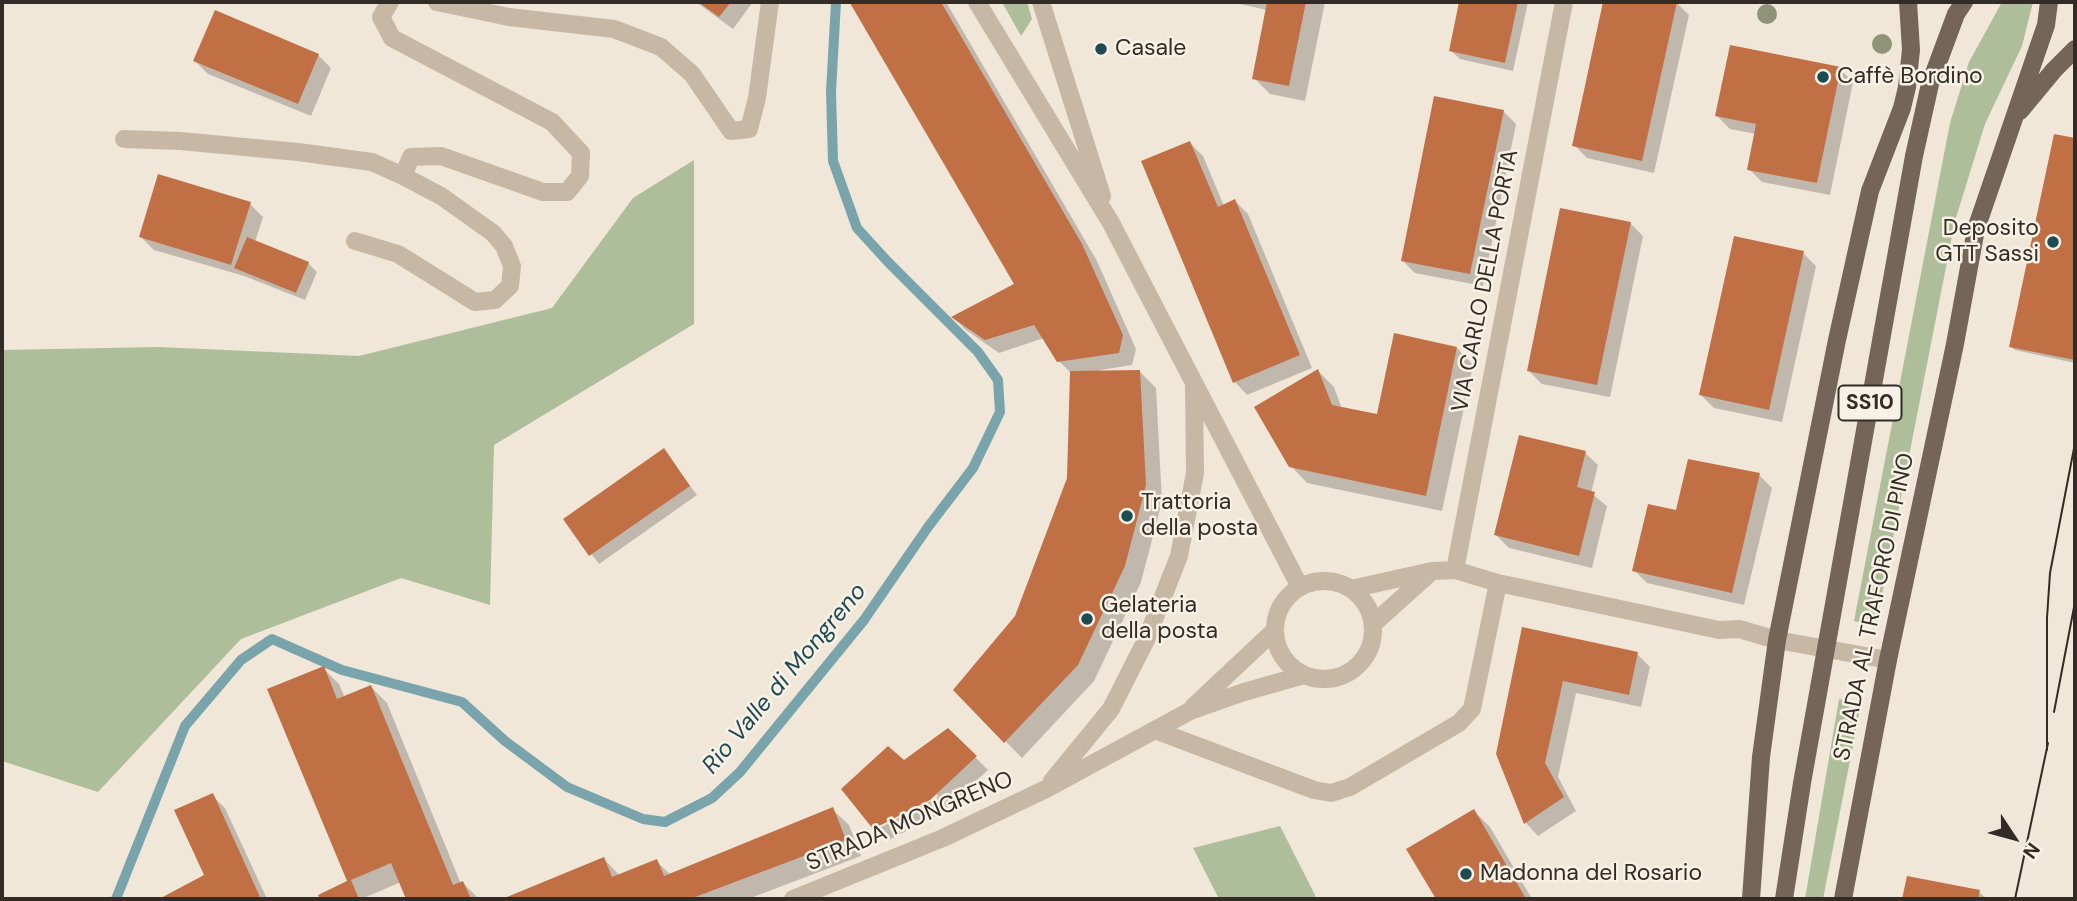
<!DOCTYPE html>
<html>
<head>
<meta charset="utf-8">
<style>
	body { margin:0 }
	#map { position:relative; width:2077px; height:901px; overflow:hidden; background:#f0e7d9; font-family:"DM Sans",sans-serif }
	canvas { display:block }
	.frame { position:absolute; inset:0; border:4px solid #332c26; pointer-events:none }
	.north { position:absolute; left:1979px; top:803px; width:70px; height:70px; -webkit-text-stroke:5px #f8f1e5; paint-order:stroke; rotate:126deg; font-size:19px; font-weight:700; line-height:28px; text-align:center; color:#332c26 }
	.north::after { content:''; display:block; margin:auto; width:24px; height:32px; background:#332c26; clip-path:polygon(50% 0,100% 100%,50% 72%,0 100%) }
</style>
</head>
<body>
<div id="map">
<canvas width="2077" height="901"></canvas>
<div class="frame"></div>
<div class="north">N</div>
</div>
<script>
const ctx = document.querySelector('canvas').getContext('2d');
ctx.lineJoin = 'round';
function paint(path, color) {
  ctx.fillStyle = color;
  ctx.fill(path, 'evenodd');
}
function poly(rows) {
  const path = new Path2D();
  for (const r of rows) {
    if (r.length === 3) {
      path.moveTo(r[0] + r[2], r[1]);
      path.arc(r[0], r[1], r[2], 0, 2 * Math.PI);
      continue;
    }
    path.moveTo(r[0], r[1]);
    for (let i = 2; i < r.length; i += 2) path.lineTo(r[i], r[i + 1]);
  }
  return path;
}
function strokePath(path, color, width, dash) {
  ctx.strokeStyle = color;
  ctx.lineWidth = width;
  ctx.lineCap = dash ? 'butt' : 'round';
  ctx.setLineDash(dash || []);
  ctx.stroke(path);
}
function label(font, color, halo, rows, align = 'center') {
  ctx.font = font + ' "DM Sans",sans-serif';
  ctx.lineWidth = 5;
  ctx.setLineDash([]);
  ctx.textBaseline = 'middle';
  ctx.strokeStyle = halo;
  ctx.fillStyle = color;
  for (const [text, x, y, turn = 0] of rows) {
    ctx.save();
    ctx.translate(x, y);
    ctx.rotate((+turn || 0) * Math.PI / 180);
    ctx.textAlign = isNaN(turn) ? turn : align;
    if (halo) ctx.strokeText(text, 0, 0);
    ctx.fillText(text, 0, 0);
    ctx.restore();
  }
}
const green = poly([
	[1002,2,1027,2,1032,19,1021,36],
	[2002,2,2033,2,2022,46,1985,124,1955,221,1876,625,1854,621,1950,123,1969,62],
	[694,160,694,324,494,445,490,605,401,578,241,639,98,792,2,761,2,350,159,347,359,356,552,308,633,198],
	[1839,699,1861,704,1823,899,1805,899],
	[1280,826,1317,899,1219,899,1193,848]
]);
const shadow = poly([
	[696,2,753,2,733,29],
	[856,2,946,2,1097,261,1136,349,1132,365,1100,370,1100,372,1140,372,1156,388,1162,502,1141,582,1094,681,1022,758,955,690,1016,617,1069,478,1072,374,1059,361,1044,338,999,353,966,330,954,318,1015,283,853,4],
	[1231,2,1325,2,1305,101,1270,94,1254,78,1267,10],
	[1461,2,1528,2,1513,71,1460,59,1451,51],
	[1605,2,1676,2,1689,15,1654,173,1587,158,1574,145],
	[318,55,331,68,311,116,208,74,195,61],
	[1840,69,1853,82,1830,195,1762,182,1749,169,1756,134,1730,129,1717,116],
	[1503,111,1516,124,1483,286,1415,273,1402,260],
	[2055,136,2075,140,2075,363,2015,350,2011,346],
	[1190,143,1203,156,1224,206,1235,201,1248,214,1312,368,1247,395,1235,382],
	[250,204,263,217,255,242,308,263,317,272,305,300,244,276,154,250,141,237],
	[1630,223,1643,236,1610,397,1542,384,1529,371],
	[1803,253,1816,266,1782,422,1714,408,1701,395],
	[1457,348,1473,365,1442,511,1307,483,1291,466,1318,371,1334,387,1342,409,1378,416],
	[664,451,697,495,599,564,565,519],
	[1585,453,1598,465,1591,493,1607,506,1592,568,1509,548,1496,535],
	[1759,475,1772,488,1744,605,1647,583,1634,570,1677,512],
	[1524,629,1637,654,1650,667,1641,707,1576,693,1558,777,1576,811,1538,836,1526,823,1498,754],
	[323,668,339,684,345,698,371,687,387,703,461,884,463,883,479,899,408,899,401,882,366,897,367,899,322,899,321,896,349,882],
	[948,730,988,770,943,812,887,841,876,830,938,797,937,794,873,827,904,762],
	[212,795,225,808,267,899,163,899,206,876],
	[832,809,849,825,861,856,748,899,507,899,604,859,620,876,656,861,671,875],
	[1474,811,1490,827,1532,899,1438,899,1409,849],
	[1908,878,1979,892,1987,899,1904,899]
]);
const stream = poly([
	[116,899,185,726,241,660,272,639,342,670,462,702,505,741,567,787,643,819,665,822,712,798,740,772,864,620,928,527,973,468,1000,412,998,380,978,352,888,262,857,228,833,161,831,92,836,2]
]);
const building = poly([
	[698,2,731,2,719,17],
	[852,2,941,2,1082,244,1123,335,1119,353,1057,362,1034,325,985,340,951,317,1014,284,850,3],
	[1267,2,1306,2,1289,86,1252,79],
	[1459,2,1518,2,1505,63,1449,51],
	[1603,2,1677,2,1642,161,1572,146],
	[215,10,319,54,298,104,193,61],
	[1730,45,1841,67,1817,183,1747,170,1756,124,1715,116],
	[1434,96,1504,110,1470,274,1401,261],
	[2054,134,2075,138,2075,360,2009,347],
	[1190,141,1218,207,1235,199,1300,355,1233,383,1141,161],
	[158,174,251,202,231,265,139,237],
	[1560,208,1631,222,1597,385,1527,371],
	[1734,236,1804,251,1769,410,1699,395],
	[247,237,309,262,296,293,234,268],
	[1394,333,1457,347,1426,496,1289,467,1254,407,1318,369,1332,405,1377,414],
	[1140,370,1146,485,1125,566,1078,665,1004,743,953,690,1015,616,1067,478,1070,371],
	[1519,435,1586,451,1577,487,1595,492,1579,556,1494,535],
	[664,448,690,486,589,556,563,519],
	[1688,459,1760,473,1732,593,1632,571,1648,504,1676,510],
	[1522,627,1638,652,1629,695,1563,681,1545,763,1564,797,1524,824,1496,754],
	[324,666,337,699,371,685,453,885,463,881,471,899,406,899,391,863,351,880,359,899,320,899,318,895,347,881,267,689],
	[948,728,977,756,930,800,873,829,841,789,888,746,904,760],
	[213,793,260,897,256,899,159,899,204,875,174,810],
	[833,807,846,840,690,899,502,899,604,857,612,877,657,859,664,876],
	[1474,809,1526,899,1436,899,1406,849],
	[1907,876,1980,890,1978,899,1902,899]
]);
const minor = poly([
	[437,2,509,17,614,29,661,47,692,74,731,131,749,129,757,98,770,2],
	[977,2,1111,223,1300,587],
	[1041,2,1102,196],
	[124,139,180,141,298,152,372,162,403,176,411,157,441,156,543,192,567,192,580,176,581,153,552,122,392,38,381,17,390,2],
	[355,241,398,254,475,302,495,300,510,286,512,266,504,246,493,233,441,196,403,176],
	[1455,570,1564,2],
	[1324,630,49],
	[1351,589,1432,571,1455,570,1498,583,1719,630,1739,629,1777,640,1888,660],
	[1373,624,1430,573],
	[1193,707,1275,630],
	[1155,730,1314,790,1331,793,1350,787,1459,723,1472,709,1498,583],
	[1052,781,1111,709,1146,640,1179,556,1195,473,1194,384],
	[793,899,943,838,1046,789,1190,711,1244,692,1304,675]
]);
const major = poly([
	[2020,111,2054,70,2075,49],
	[1751,899,1761,757,1777,640,1837,340,1870,191,1902,108,1907,87,1911,50,1908,2],
	[1784,899,1802,783,1914,156,1930,84,1956,14,1964,2],
	[1843,899,1888,660,1955,344,1976,229,2046,25,2049,2]
]);
const tram = poly([
	[2054,712,2075,602],
	[2047,750,2047,618,2050,573,2075,443],
	[2015,899,2048,743]
]);
const trees = [
	[1767,14],
	[1882,44]
];
const markers = [
	[1101,49,7,"#1e4a53"],
	[1823,77,7,"#1e4a53"],
	[2053,242,7,"#1e4a53"],
	[1127,516,7,"#1e4a53"],
	[1087,619,7,"#1e4a53"],
	[1466,874,7,"#1e4a53"]
];
const shields = [
	[1870,403,63]
];
const shieldNames = [
	["SS10",1870,403]
];
const poiNames = [
	["Casale",1115,49],
	["Caffè Bordino",1837,77],
	["Deposito",2039,229,"right"],
	["GTT Sassi",2039,255,"right"],
	["Trattoria",1141,503],
	["della posta",1141,529],
	["Gelateria",1101,606],
	["della posta",1101,632],
	["Madonna del Rosario",1480,874]
];
const streetNames = [
	["VIA CARLO DELLA PORTA",1486,281,-79],
	["STRADA AL TRAFORO DI PINO",1875,607,-78],
	["STRADA MONGRENO",910,822,-23]
];
const waterNames = [
	["Rio Valle di Mongreno",785,679,-50]
];
paint(green, '#aebe9a');
paint(shadow, '#0003');
strokePath(stream, '#79a4ac', 10);
paint(building, '#c17046');
strokePath(minor, '#c7b8a5', 18);
strokePath(major, '#756458', 18);
strokePath(tram, '#332c26', 2);
ctx.fillStyle = '#8f9479';
for (const [x, y] of trees) {
  ctx.beginPath();
  ctx.arc(x, y, 10, 0, 2 * Math.PI);
  ctx.fill();
}
for (const [x, y, r, color] of markers) {
  const dot = new Path2D();
  dot.arc(x, y, r, 0, 2 * Math.PI);
  ctx.fillStyle = color;
  ctx.fill(dot);
  strokePath(dot, '#f8f1e5', 2.5);
}
for (const [x, y, w] of shields) {
  const box = new Path2D();
  box.roundRect(x - w / 2, y - 17.5, w, 35, 5);
  ctx.fillStyle = '#f8f1e5';
  ctx.fill(box);
  strokePath(box, '#332c26', 2);
}
label('bold 21px', '#332c26', null, shieldNames);
label('23px', '#332c26', '#f8f1e5', poiNames, 'left');
label('23px', '#332c26', '#f8f1e5', streetNames);
label('italic 24px', '#1e4a53', '#f8f1e5', waterNames);
</script>
</body>
</html>
